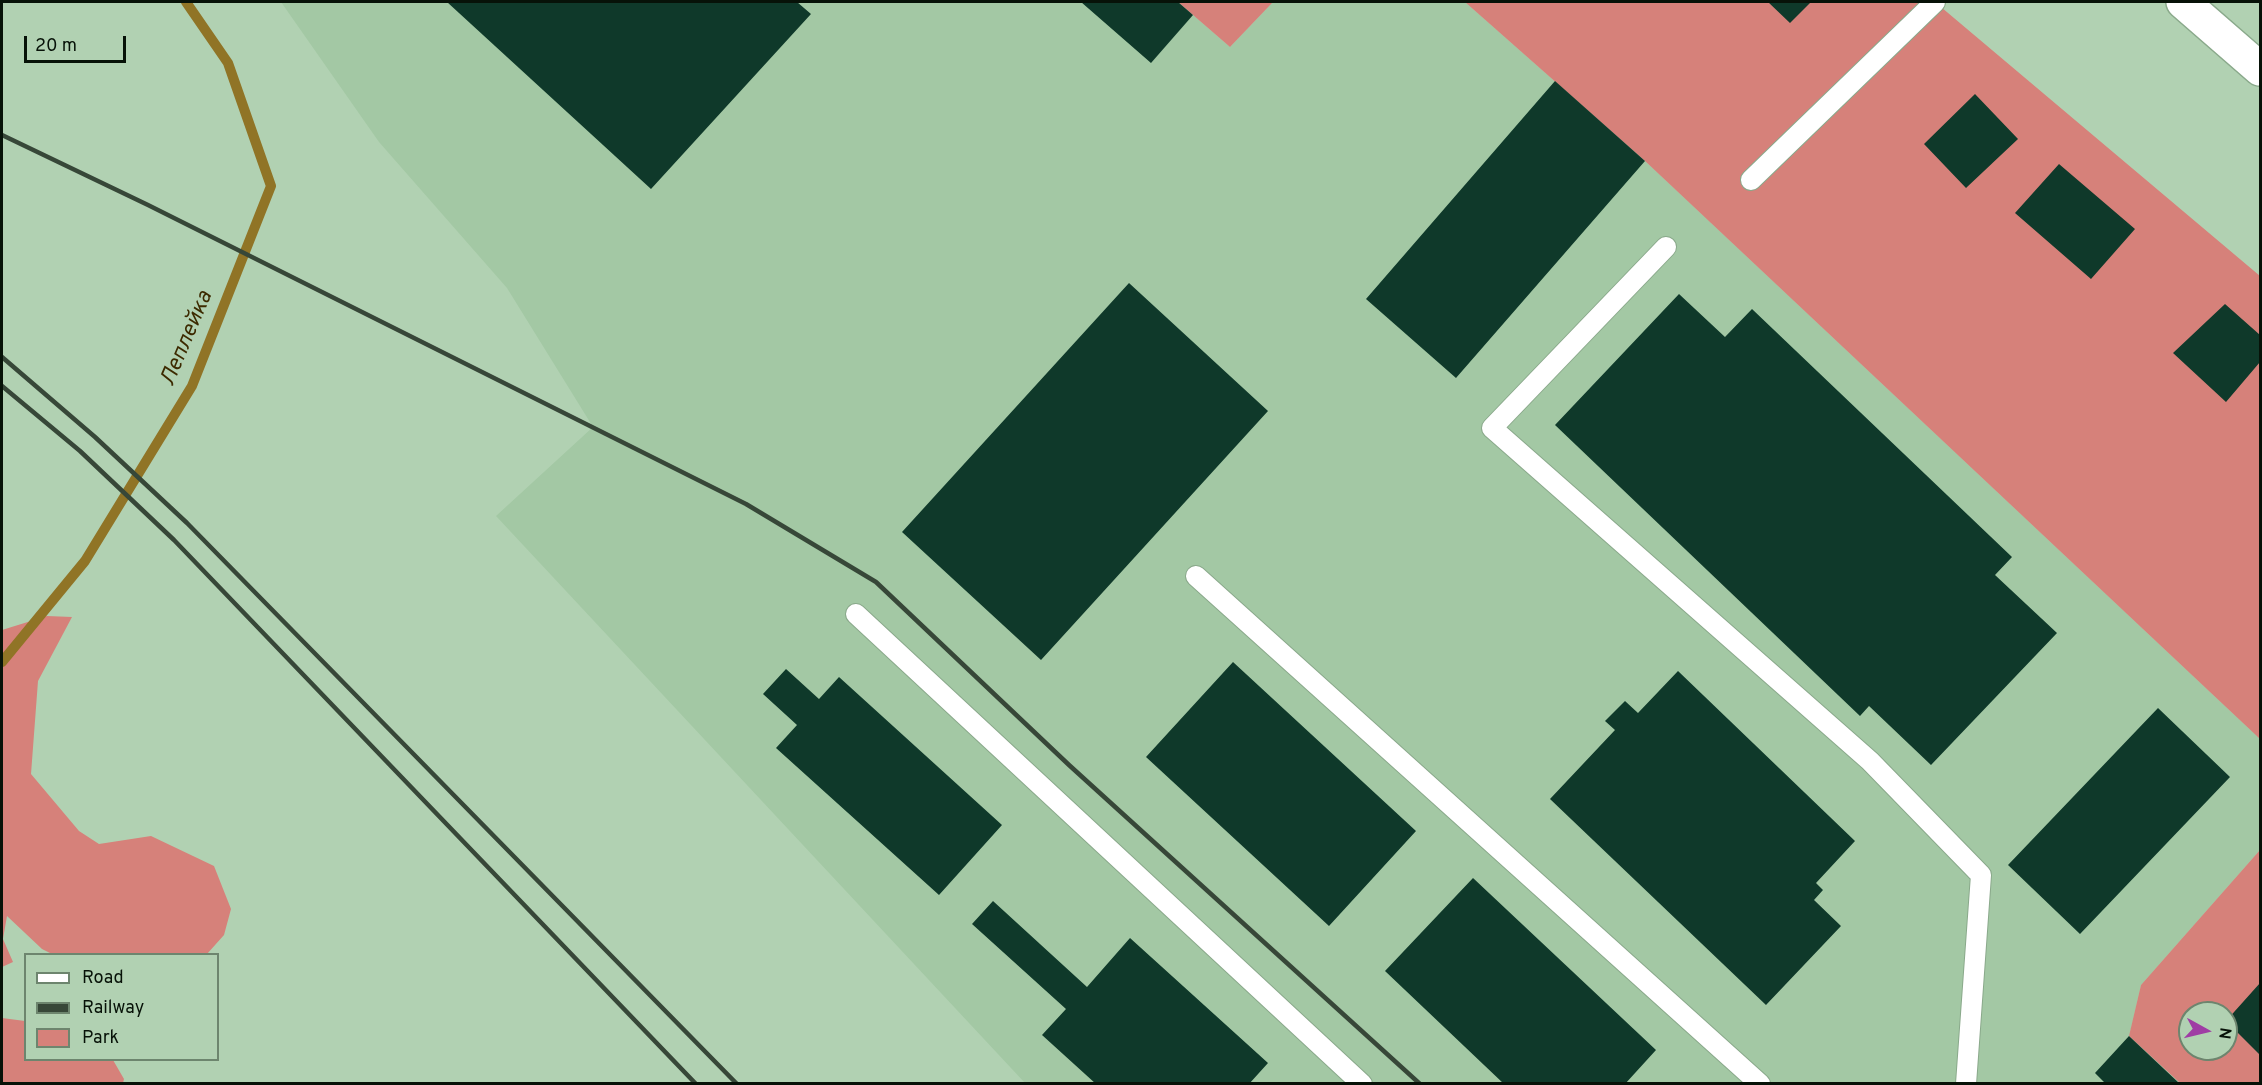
<!DOCTYPE html>
<html>
<head>
<meta charset="utf-8">
<style>
	body { margin:0 }
	#map { position:relative; width:2262px; height:1085px; overflow:hidden; background:#b1d1b2; font-family:Overpass,sans-serif }
	canvas { display:block }
	.frame { position:absolute; inset:0; border:3px solid #071208; pointer-events:none }
	.legend { position:absolute; left:24px; top:953px; width:195px; height:108px; box-sizing:border-box; background:#b1d1b2; border:2px solid #6d856e; margin:0; padding:8px 10px; list-style:none; font-size:18px; color:#071208 }
	.legend li { display:flex; align-items:center; gap:12px; height:30px }
	.legend b { width:30px; border:2px solid #6d856e }
	.north { position:absolute; left:2178px; top:1001px; width:60px; height:60px; box-sizing:border-box; background:#b1d1b2; border:2px solid #6d856e; border-radius:50%; rotate:98deg; font-size:16px; font-weight:700; line-height:24px; text-align:center; color:#071208 }
	.north::after { content:''; display:block; margin:auto; width:21px; height:27px; background:#9f3da4; clip-path:polygon(50% 0,100% 100%,50% 72%,0 100%) }
	.scale { position:absolute; left:24px; top:36px; width:102px; height:27px; box-sizing:border-box; border:3px solid #071208; border-top:0; padding-left:8px; font-size:18px; line-height:21px; white-space:nowrap; color:#071208; -webkit-text-stroke:4px #b1d1b2; paint-order:stroke }
</style>
</head>
<body>
<div id="map">
<canvas width="2262" height="1085"></canvas>
<div class="frame"></div>
<ul class="legend">
<li><b style="height:8px;background:#fff"></b>Road</li>
<li><b style="height:8px;background:#374738"></b>Railway</li>
<li><b style="height:16px;background:#d6817a"></b>Park</li>
</ul>
<div class="north">N</div>
<div class="scale">20 m</div>
</div>
<script>
const ctx = document.querySelector('canvas').getContext('2d');
ctx.lineJoin = 'round';
function paint(path, color) {
  ctx.fillStyle = color;
  ctx.fill(path, 'evenodd');
}
function poly(rows) {
  const path = new Path2D();
  for (const r of rows) {
    path.moveTo(r[0], r[1]);
    for (let i = 2; i < r.length; i += 2) path.lineTo(r[i], r[i + 1]);
  }
  return path;
}
function strokePath(path, color, width, dash) {
  ctx.strokeStyle = color;
  ctx.lineWidth = width;
  ctx.lineCap = dash ? 'butt' : 'round';
  ctx.setLineDash(dash || []);
  ctx.stroke(path);
}
function label(font, color, halo, rows, align = 'center') {
  ctx.font = font + ' Overpass,sans-serif';
  ctx.lineWidth = 6;
  ctx.setLineDash([]);
  ctx.textBaseline = 'middle';
  ctx.strokeStyle = halo;
  ctx.fillStyle = color;
  for (const [text, x, y, turn = 0] of rows) {
    ctx.save();
    ctx.translate(x, y);
    ctx.rotate((+turn || 0) * Math.PI / 180);
    ctx.textAlign = isNaN(turn) ? turn : align;
    if (halo) ctx.strokeText(text, 0, 0);
    ctx.fillText(text, 0, 0);
    ctx.restore();
  }
}
const built = poly([
	[281,2,1178,2,1230,47,1273,2,1465,2,1645,161,2260,739,2260,850,2141,985,2129,1037,2180,1083,1025,1083,496,516,593,427,507,288,379,142]
]);
const green = poly([
	[1178,2,1273,2,1230,47],
	[1465,2,1935,2,2260,276,2260,739,1645,161],
	[47,616,72,617,38,681,31,774,79,831,99,844,151,836,214,866,231,909,224,935,207,954,52,954,42,949,7,916,3,939,13,962,2,967,2,630],
	[2260,850,2260,1083,2180,1083,2129,1036,2141,985],
	[2190,1013,2226,1013,2226,1049,2190,1049],
	[2,1018,25,1021,26,1060,113,1060,124,1079,123,1083,2,1083]
]);
const stream = poly([
	[2,662,85,561,192,386,271,186,228,63,186,2]
]);
const building = poly([
	[447,2,797,2,811,14,651,189],
	[1081,2,1178,2,1193,15,1151,63],
	[1768,2,1811,2,1790,23],
	[1555,81,1645,161,1456,378,1366,299],
	[1975,94,2018,139,1966,188,1924,144],
	[2059,164,2135,229,2091,279,2015,213],
	[1129,283,1268,411,1041,660,902,532],
	[1679,294,1725,337,1752,309,2012,557,1995,575,2057,633,1931,765,1869,706,1860,716,1555,425],
	[2225,304,2260,335,2260,362,2226,402,2173,353],
	[1233,662,1416,831,1329,926,1146,757],
	[786,669,819,699,839,677,1002,825,939,895,776,748,797,725,763,694],
	[1678,671,1855,841,1816,883,1823,890,1814,900,1841,926,1766,1005,1550,799,1615,730,1605,721,1625,701,1638,713],
	[2158,708,2230,777,2080,934,2008,865],
	[1473,878,1656,1050,1625,1084,1504,1084,1385,971],
	[993,901,1087,987,1130,938,1268,1063,1249,1084,1096,1084,1042,1035,1066,1009,972,924],
	[2260,983,2260,1055,2226,1021],
	[2129,1036,2180,1084,2106,1084,2095,1073]
]);
const lane = poly([
	[1751,180,1935,2],
	[1666,247,1492,428,1870,761,1981,875,1966,1084],
	[1196,576,1760,1084],
	[856,614,1362,1084]
]);
const secondary = poly([
	[2183,2,2260,69]
]);
const rail = poly([
	[2,135,148,205,746,504,876,582,1069,765,1420,1084],
	[2,357,95,437,187,523,737,1084],
	[2,386,80,451,174,540,696,1084]
]);
const waterNames = [
	["Леплейка",188,339,-67]
];
paint(built, '#a3c8a4');
paint(green, '#d6817a');
strokePath(stream, '#907426', 10);
paint(building, '#0f392a');
strokePath(lane, '#8aa98b', 22);
strokePath(secondary, '#8aa98b', 36);
strokePath(lane, '#fff', 20);
strokePath(secondary, '#fff', 33);
strokePath(rail, '#374738', 4.5);
label('italic 22px', '#3c2a00', '#b1d1b2', waterNames);
</script>
</body>
</html>
